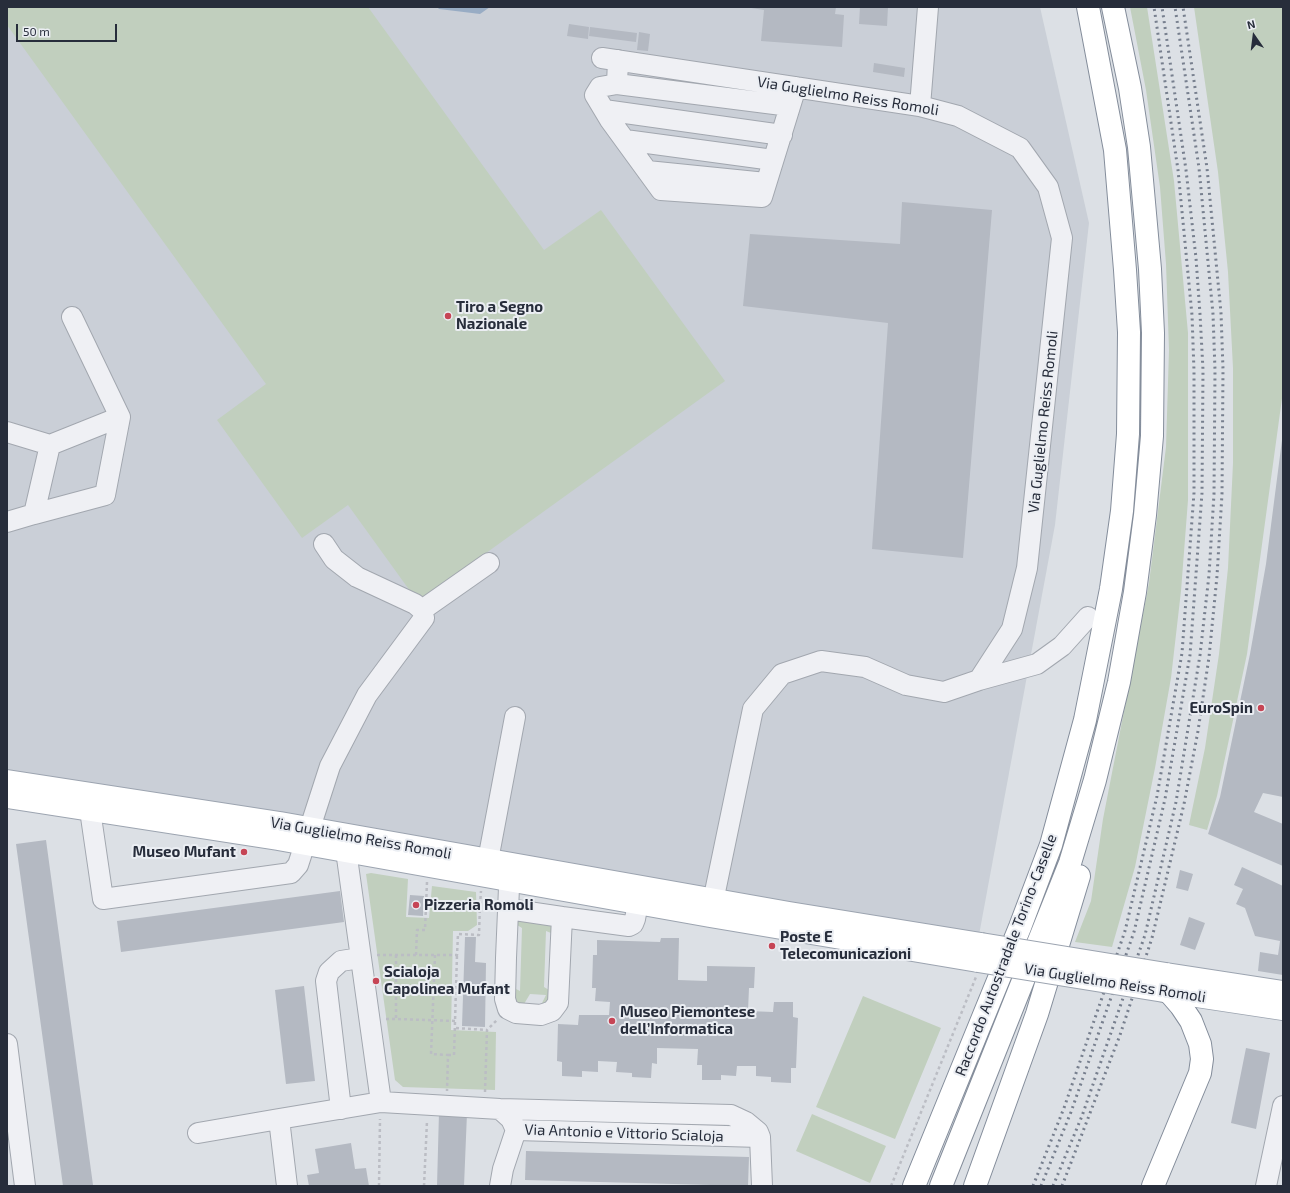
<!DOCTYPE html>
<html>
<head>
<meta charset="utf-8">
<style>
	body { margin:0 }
	#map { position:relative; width:1290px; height:1193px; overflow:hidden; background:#dce0e5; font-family:"Exo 2",sans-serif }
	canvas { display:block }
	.frame { position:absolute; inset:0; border:8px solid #272d3b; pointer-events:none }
	.north { position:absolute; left:1234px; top:16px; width:40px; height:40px; -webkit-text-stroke:3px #ebeef3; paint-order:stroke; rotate:346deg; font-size:11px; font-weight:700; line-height:16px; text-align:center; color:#272d3b }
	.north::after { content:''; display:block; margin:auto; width:14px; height:18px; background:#272d3b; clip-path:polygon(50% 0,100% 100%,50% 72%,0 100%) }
	.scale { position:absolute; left:16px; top:24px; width:101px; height:18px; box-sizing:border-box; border:2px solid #272d3b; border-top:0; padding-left:5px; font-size:12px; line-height:14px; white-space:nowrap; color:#272d3b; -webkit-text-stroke:3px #ebeef3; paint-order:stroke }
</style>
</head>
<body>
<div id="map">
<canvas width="1290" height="1193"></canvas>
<div class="frame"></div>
<div class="north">N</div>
<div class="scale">50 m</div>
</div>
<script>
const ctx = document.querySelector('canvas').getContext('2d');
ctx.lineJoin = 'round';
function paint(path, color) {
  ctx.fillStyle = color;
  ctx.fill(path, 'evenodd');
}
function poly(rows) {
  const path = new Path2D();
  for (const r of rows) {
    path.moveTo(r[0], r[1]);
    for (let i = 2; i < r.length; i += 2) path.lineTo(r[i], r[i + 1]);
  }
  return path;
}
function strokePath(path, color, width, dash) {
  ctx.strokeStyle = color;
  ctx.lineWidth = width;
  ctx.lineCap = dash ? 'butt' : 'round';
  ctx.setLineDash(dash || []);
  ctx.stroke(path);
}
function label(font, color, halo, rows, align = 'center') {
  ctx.font = font + ' "Exo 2",sans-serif';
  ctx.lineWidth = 4;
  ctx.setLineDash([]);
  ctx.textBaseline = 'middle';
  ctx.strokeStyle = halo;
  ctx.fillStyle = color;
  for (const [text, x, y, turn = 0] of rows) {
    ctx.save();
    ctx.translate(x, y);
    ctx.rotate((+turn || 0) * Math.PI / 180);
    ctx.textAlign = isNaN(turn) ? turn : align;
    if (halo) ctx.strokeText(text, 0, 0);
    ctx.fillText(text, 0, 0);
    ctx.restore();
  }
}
const built = poly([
	[7,7,1040,7,1089,223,1055,525,979,935,7,772]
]);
const green = poly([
	[7,7,368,7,544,250,601,210,725,381,418,602,348,505,302,538,217,420,266,384,7,25],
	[1130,7,1147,7,1174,181,1188,333,1188,500,1181,591,1171,678,1155,768,1135,867,1112,947,1075,942,1091,901,1103,819,1149,583,1166,447,1169,350,1166,264,1160,187,1146,90],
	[1194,7,1283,7,1283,391,1247,654,1217,796,1207,830,1189,825,1205,748,1219,654,1228,568,1233,463,1233,368,1228,272,1218,172],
	[371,873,408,879,406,917,429,918,432,886,476,892,477,925,468,931,453,931,451,1030,496,1032,495,1090,403,1087,395,1080,366,874],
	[513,918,552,919,556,935,546,931,544,987,554,993,552,1001,541,1005,546,995,530,994,524,1004,512,1002,510,986,520,991,522,928,512,922],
	[863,996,941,1028,895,1139,816,1107],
	[812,1114,886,1146,870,1183,796,1151]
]);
const water = poly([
	[437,7,490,7,480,14,439,9]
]);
const building = poly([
	[745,7,836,7,835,14,844,15,842,47,761,41,764,10],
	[860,7,888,7,887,26,859,24],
	[569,24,589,27,588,39,567,36],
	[590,27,637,33,636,42,589,36],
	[639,32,650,34,648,51,637,50],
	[874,63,905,68,904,77,873,72],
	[902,202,992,210,963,558,872,549,888,323,743,306,750,234,900,244],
	[1282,440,1283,797,1263,793,1254,812,1283,824,1283,866,1208,834,1220,797,1250,654,1266,564],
	[46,840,93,1185,85,1186,63,1186,16,844],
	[1242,867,1283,886,1283,975,1258,971,1260,952,1278,955,1280,941,1255,936,1245,908,1236,904,1243,889,1234,885],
	[1180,870,1193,874,1188,891,1176,888],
	[340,891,344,922,121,952,117,921],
	[410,895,424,896,423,916,408,915],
	[1189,917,1205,923,1195,950,1180,945],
	[465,937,476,937,475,962,486,963,485,1027,462,1026],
	[661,938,679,938,678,980,707,981,707,966,755,967,754,988,749,988,748,1011,773,1012,774,1002,793,1002,793,1017,798,1018,796,1068,791,1068,791,1083,771,1082,771,1077,756,1076,756,1066,737,1066,736,1076,721,1075,721,1080,702,1080,702,1065,697,1065,698,1049,657,1048,657,1064,652,1063,651,1078,632,1077,632,1073,616,1072,617,1062,598,1061,598,1072,582,1071,582,1077,562,1076,562,1062,557,1061,558,1024,578,1025,579,1015,609,1015,610,1002,595,1001,596,988,592,988,593,955,597,955,597,940,660,942],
	[304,986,315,1081,286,1084,275,990],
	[1246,1048,1270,1053,1256,1129,1231,1123],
	[439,1112,467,1113,464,1186,437,1186],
	[351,1143,355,1169,366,1168,369,1186,309,1186,307,1175,319,1173,315,1149],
	[526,1151,749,1157,748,1186,525,1180]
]);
const path = poly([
	[480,905,481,891],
	[377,955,457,955,458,934,479,935,480,905,493,907],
	[396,955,396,1019,456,1021],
	[416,955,417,930,425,930,427,882],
	[435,955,431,1054,448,1055,447,1091],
	[386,1019,396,1019],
	[456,1028,487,1030],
	[448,1055,454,1055,457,955],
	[485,1092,487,1030,497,1020],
	[379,1186,380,1119],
	[424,1186,427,1121],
	[891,1186,976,977]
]);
const minor = poly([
	[602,58,920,106,958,116,1020,148,1048,187,1062,238,1027,568,1012,629,979,680,944,692,906,685,865,667,821,661,782,674,753,709,710,916],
	[618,60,617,84,600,87,595,95,610,120,661,190,762,197,796,87],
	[617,84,790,106],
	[920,106,928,7],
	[604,110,782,135],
	[625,140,773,160],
	[647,171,766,183],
	[7,432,50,445,34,514,7,522],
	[50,445,120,417],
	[34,514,105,495,120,417,72,317],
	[422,610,489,563],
	[979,680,1037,664,1062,646,1088,617],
	[93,794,90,810,103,899,291,873,298,865,330,766,367,695,424,618,422,610,415,604,357,577,334,559,324,544],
	[344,836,381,1102],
	[485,876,515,717],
	[508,909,562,917,558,1003,552,1011,541,1015,516,1013,508,1009,505,999,506,958,510,864],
	[562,917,629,926,633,924,635,919,641,887],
	[7,1044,25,1186],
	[341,1109,326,981,329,972,341,961,360,958],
	[500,1109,511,1119,516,1130,760,1137],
	[198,1133,279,1119],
	[287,1186,279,1119,381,1102,500,1109,731,1115,746,1122,758,1132,760,1137,762,1186],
	[500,1186,503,1169,516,1130],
	[1266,1186,1283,1106]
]);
const major = poly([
	[7,781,280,823,789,913,981,944],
	[7,797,278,839,710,916,978,961],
	[1166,974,1283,992],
	[1164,991,1283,1009]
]);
const highway = poly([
	[914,1186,1020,927,1051,845,1085,720,1111,589,1122,511,1128,434,1129,332,1125,270,1115,150,1088,7],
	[941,1186,1070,863,1095,780,1119,682,1135,592,1145,515,1152,436,1153,333,1150,269,1139,147,1130,88,1113,7],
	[975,1186,1037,1014,1079,876],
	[1153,1186,1200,1073,1202,1059,1200,1044,1191,1021,1181,1006,1168,991]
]);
const rail = poly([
	[1033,1186,1064,1108,1125,931,1157,796,1182,653,1194,493,1194,371,1192,315,1178,170,1154,7],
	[1041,1186,1071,1112,1134,932,1165,799,1190,655,1202,493,1203,370,1200,314,1196,258,1186,170,1162,7],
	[1053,1186,1082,1116,1145,935,1176,802,1200,655,1209,575,1214,494,1215,370,1213,314,1199,168,1175,7],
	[1062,1186,1120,1035,1152,938,1184,804,1198,731,1209,657,1217,576,1222,494,1223,369,1221,313,1207,168,1183,7]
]);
const majorBridge = poly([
	[981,944,1166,974],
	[978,961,1164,991]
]);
const markers = [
	[448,316,4,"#c64555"],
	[1261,708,4,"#c64555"],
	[244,852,4,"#c64555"],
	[416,905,4,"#c64555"],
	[772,946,4,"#c64555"],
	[376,981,4,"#c64555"],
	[612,1021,4,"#c64555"]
];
const streetNames = [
	["Via Guglielmo Reiss Romoli",848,96,9],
	["Via Guglielmo Reiss Romoli",1043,422,-84],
	["Via Guglielmo Reiss Romoli",361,838,10],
	["Raccordo Autostradale Torino-Caselle",1006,955,-69],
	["Via Guglielmo Reiss Romoli",1115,983,9],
	["Via Antonio e Vittorio Scialoja",624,1133,2]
];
const poiNames = [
	["Tiro a Segno",456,307],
	["Nazionale",456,324],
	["EuroSpin",1253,708,"right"],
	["Museo Mufant",236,852,"right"],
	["Pizzeria Romoli",424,905],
	["Poste E",780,937],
	["Telecomunicazioni",780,954],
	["Scialoja",384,972],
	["Capolinea Mufant",384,989],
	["Museo Piemontese",620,1012],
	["dell’Informatica",620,1029]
];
paint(built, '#cacfd7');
paint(green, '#c1cfbe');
paint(water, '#98acc4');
paint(building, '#b4b9c2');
strokePath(minor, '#a2a7af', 22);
strokePath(major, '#9ca4b0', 24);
strokePath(highway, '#848d9b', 24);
strokePath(path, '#bbbdc4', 2.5, [3, 3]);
strokePath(minor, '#eff0f4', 20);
strokePath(major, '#fff', 22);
strokePath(highway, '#fff', 22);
strokePath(rail, '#777f8e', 3, [2, 4]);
strokePath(majorBridge, '#9ca4b0', 24, []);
strokePath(majorBridge, '#fff', 22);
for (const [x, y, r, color] of markers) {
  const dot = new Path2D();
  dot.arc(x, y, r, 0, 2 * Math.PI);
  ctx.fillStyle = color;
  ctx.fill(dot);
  strokePath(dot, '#ebeef3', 1.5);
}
label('15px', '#272d3b', '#ebeef3', streetNames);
label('bold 15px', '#272d3b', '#ebeef3', poiNames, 'left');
</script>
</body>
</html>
